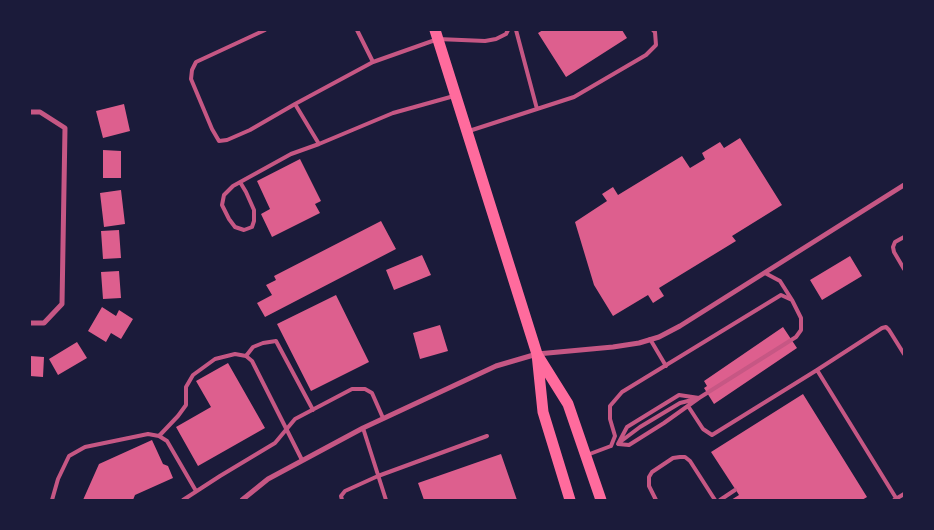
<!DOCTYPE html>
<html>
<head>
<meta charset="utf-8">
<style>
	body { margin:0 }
	#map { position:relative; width:934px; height:530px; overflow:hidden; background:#1b1b3a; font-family:Rubik,sans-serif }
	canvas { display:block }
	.frame { position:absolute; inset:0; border:31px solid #1b1b3a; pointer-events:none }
</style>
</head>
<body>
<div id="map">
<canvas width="934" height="530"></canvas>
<div class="frame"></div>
</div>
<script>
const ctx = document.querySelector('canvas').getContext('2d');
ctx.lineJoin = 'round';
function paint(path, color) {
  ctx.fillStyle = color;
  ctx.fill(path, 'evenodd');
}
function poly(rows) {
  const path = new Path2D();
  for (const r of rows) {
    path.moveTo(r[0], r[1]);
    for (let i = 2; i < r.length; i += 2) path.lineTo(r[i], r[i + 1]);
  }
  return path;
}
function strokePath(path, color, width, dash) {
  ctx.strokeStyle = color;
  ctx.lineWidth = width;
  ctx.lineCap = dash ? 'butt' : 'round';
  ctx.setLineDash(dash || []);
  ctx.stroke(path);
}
const building = poly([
	[543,30,622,30,627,38,566,77,538,33],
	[124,104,130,131,103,138,96,111],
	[740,138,782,205,732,236,736,241,659,288,664,296,653,303,648,295,613,316,594,285,575,222,607,201,602,194,613,187,618,195,682,156,690,168,705,159,702,153,720,142,724,148],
	[103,150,121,151,121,178,103,178],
	[300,159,321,201,315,204,320,213,272,237,261,214,270,209,257,181],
	[121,190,125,224,104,227,100,193],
	[381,221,396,249,265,317,257,303,272,295,266,285,276,280,274,276],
	[119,230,121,258,103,259,101,231],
	[422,255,431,275,394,290,386,270],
	[850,256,862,276,822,300,810,280],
	[119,271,121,298,103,299,101,272],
	[336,295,369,362,311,391,277,324],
	[102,307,116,316,119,310,133,319,121,339,111,333,106,342,88,331],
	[440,325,448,351,420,359,413,333],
	[783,327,797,348,714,404,704,388,707,386,704,381],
	[77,342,87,358,58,375,49,359],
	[30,356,44,357,43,377,30,376],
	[228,363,265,428,198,466,176,427,211,407,196,381],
	[803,394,867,497,862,500,731,500,739,495,711,452],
	[152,440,163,464,168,466,173,478,135,495,133,500,83,500,99,464],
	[501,454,517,500,424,500,418,483]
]);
const service = poly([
	[265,30,196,62,192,70,191,79,212,129,219,141,227,140,250,130,295,104,319,144],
	[357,30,373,62,438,39,485,41,496,39,506,34,508,30],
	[516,30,537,109],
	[295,104,373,62],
	[469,131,574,97,646,55,656,45,655,32,653,30],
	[240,182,246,192,254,210,254,221,252,227,244,230,235,227,229,219,222,205,224,195,233,186,291,154,319,144,393,113,454,96],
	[904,237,895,242,893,247,894,252,904,269],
	[650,339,666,366],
	[246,356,253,347,263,343,276,341,313,410],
	[699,398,679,395,627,427,618,444,629,445,664,423,699,398,796,337,801,330,801,318,792,300,780,281,765,273],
	[688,406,703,429,712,435,817,370],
	[363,428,386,500],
	[159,436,178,416,186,405,186,387,193,375,215,359,235,354,246,356,252,361,302,460],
	[620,442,640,427,680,403,696,399],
	[611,446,615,436,610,419,610,406,622,392,781,295,792,300],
	[587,455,611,446],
	[896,498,817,370,882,328,886,327,889,330,904,354],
	[52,500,58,479,69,456,85,447,148,434,159,436,167,441,196,491],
	[183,500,220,476,275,443,295,419,352,389,365,389,372,393,383,418],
	[342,500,341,496,345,491,378,476,487,436],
	[656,500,649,486,649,477,652,472,673,458,680,457,685,457,690,461,715,500],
	[720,500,735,490],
	[894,500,904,494]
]);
const minor = poly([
	[30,112,40,112,65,128,62,304,44,323,30,323],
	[242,500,268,479,363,428,496,366,537,354,613,347,639,343,659,337,680,326,904,185]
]);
const primary = poly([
	[435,30,537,354,543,412,570,500],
	[538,356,568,404,601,500]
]);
paint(building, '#dd5f8e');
strokePath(service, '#c65784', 4);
strokePath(minor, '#c65784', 5);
strokePath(primary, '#ff6b9d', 11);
</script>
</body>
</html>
